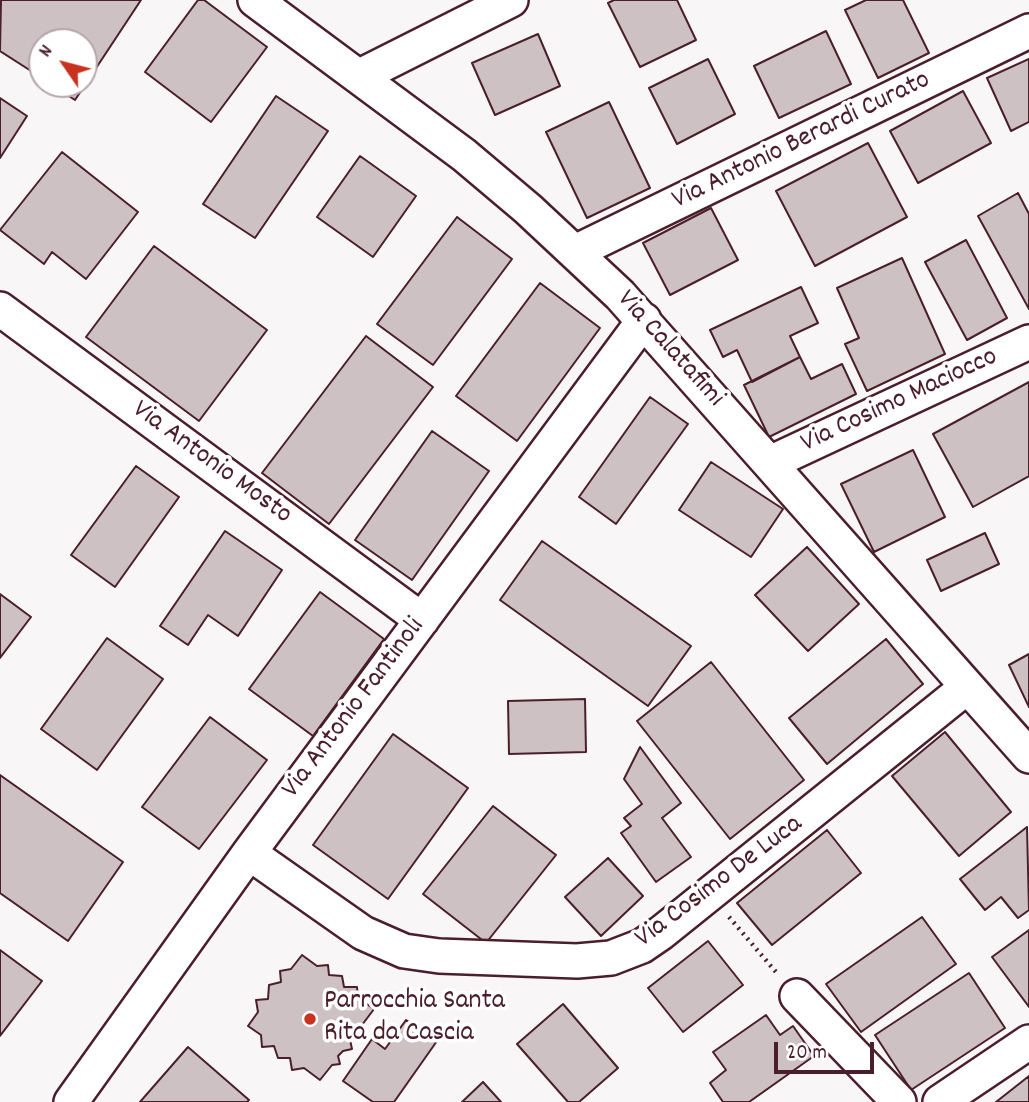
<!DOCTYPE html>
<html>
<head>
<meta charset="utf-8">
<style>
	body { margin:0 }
	#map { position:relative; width:1029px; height:1102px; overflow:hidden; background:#f8f6f7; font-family:Dekko,sans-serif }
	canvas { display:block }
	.north { position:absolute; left:28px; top:28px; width:70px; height:70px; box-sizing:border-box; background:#fff; border:2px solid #b7a5aa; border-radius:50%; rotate:305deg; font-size:19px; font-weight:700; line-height:28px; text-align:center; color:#4a1f2b }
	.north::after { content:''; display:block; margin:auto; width:24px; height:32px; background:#c8321e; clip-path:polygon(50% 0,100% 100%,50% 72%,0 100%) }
	.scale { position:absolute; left:774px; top:1042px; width:100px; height:32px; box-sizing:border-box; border:4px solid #4a1f2b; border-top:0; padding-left:9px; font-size:21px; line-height:24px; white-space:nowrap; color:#4a1f2b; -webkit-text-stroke:5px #fff; paint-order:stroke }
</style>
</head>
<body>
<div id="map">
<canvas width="1029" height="1102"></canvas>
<div class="north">N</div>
<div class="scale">20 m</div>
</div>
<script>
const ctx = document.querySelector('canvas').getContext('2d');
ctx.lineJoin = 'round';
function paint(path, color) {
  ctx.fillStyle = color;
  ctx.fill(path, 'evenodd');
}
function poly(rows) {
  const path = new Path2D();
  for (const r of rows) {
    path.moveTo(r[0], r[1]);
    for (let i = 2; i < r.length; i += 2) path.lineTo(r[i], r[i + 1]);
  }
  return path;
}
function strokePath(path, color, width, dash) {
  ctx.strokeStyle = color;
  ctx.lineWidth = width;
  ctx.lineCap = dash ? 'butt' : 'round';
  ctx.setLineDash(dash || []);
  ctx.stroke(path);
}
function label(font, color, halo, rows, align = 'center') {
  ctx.font = font + ' Dekko,sans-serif';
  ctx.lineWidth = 7;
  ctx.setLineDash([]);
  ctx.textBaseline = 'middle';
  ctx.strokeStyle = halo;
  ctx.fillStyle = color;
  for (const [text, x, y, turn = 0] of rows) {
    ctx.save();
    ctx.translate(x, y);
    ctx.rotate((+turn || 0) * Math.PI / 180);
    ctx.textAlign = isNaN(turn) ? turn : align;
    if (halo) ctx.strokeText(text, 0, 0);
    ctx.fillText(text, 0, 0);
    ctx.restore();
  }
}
const building = poly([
	[1,0,141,0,75,100,50,84,84,84,84,42,42,42,42,78,0,51,1,0],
	[198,0,204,0,267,47,211,122,145,72,198,0],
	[614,0,677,0,696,40,640,67,608,3,614,0],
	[866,0,903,0,929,53,878,78,845,10,866,0],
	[826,31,851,84,779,118,754,66,826,31],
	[538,34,560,86,495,115,472,63,538,34],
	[708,59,735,114,677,144,649,88,708,59],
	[1029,59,1029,122,1011,131,987,78,1029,59],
	[963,91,991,143,918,183,890,131,963,91],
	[276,96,328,131,255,238,203,204,276,96],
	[0,98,27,116,0,158,0,98],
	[609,102,650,188,587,218,546,132,609,102],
	[868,143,907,217,815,266,776,191,868,143],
	[62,152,138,212,86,279,52,252,44,264,0,230,62,152],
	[360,156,416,196,373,257,317,217,360,156],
	[1018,193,1029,214,1029,309,978,216,1018,193],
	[711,208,738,260,670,295,643,243,711,208],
	[457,217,512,259,433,365,377,324,457,217],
	[966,240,1007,318,967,340,925,262,966,240],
	[154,246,267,330,199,421,86,337,154,246],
	[902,258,945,354,867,391,845,344,859,338,837,288,902,258],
	[540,283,600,328,517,441,456,396,540,283],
	[801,287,818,323,790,336,800,357,752,382,737,350,723,357,710,330,801,287],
	[366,336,433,387,329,524,262,473,366,336],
	[800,357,811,379,842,364,856,394,769,437,744,385,800,357],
	[1029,382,1029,476,973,507,933,434,1029,382],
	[650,397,688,424,616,524,579,497,650,397],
	[432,431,489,471,412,580,355,540,432,431],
	[913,450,945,517,874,552,841,484,913,450],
	[711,462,783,509,751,557,679,510,711,462],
	[136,466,179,497,115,587,71,555,136,466],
	[225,531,282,570,238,636,208,615,188,645,160,626,225,531],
	[985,533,999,564,941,591,927,560,985,533],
	[542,541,691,646,648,706,500,600,542,541],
	[807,547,859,604,808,651,755,595,807,547],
	[320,592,384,639,313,736,249,689,320,592],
	[0,594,31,617,0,658,0,594],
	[107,638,163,679,97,770,41,729,107,638],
	[886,639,923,684,827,764,789,718,886,639],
	[1029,654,1029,707,1009,665,1029,654],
	[711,662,804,780,730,839,637,721,711,662],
	[585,699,586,752,509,754,508,701,585,699],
	[210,717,267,760,199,849,142,807,210,717],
	[945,732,1011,812,959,856,892,776,945,732],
	[393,734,468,788,388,899,313,845,393,734],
	[640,747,681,803,662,818,691,857,656,882,621,833,631,826,624,818,642,804,624,779,640,747],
	[0,775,123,862,68,941,0,893,0,775],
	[493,806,556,855,486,943,423,894,493,806],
	[1027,827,1029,910,1018,918,1001,897,985,910,960,879,1027,827],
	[827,830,861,873,772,945,737,903,827,830],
	[608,858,643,896,601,936,565,897,608,858],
	[922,917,956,964,861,1032,826,984,922,917],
	[1029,930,1029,1007,992,957,1029,930],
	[708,941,743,985,683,1032,648,988,708,941],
	[0,950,42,981,0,1036,0,950],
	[302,955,317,966,328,965,329,975,342,976,344,987,357,987,358,998,374,1009,362,1025,363,1034,354,1035,350,1040,352,1049,343,1051,338,1056,340,1064,332,1065,320,1080,304,1068,292,1070,290,1058,278,1058,274,1046,262,1047,261,1035,248,1026,258,1012,256,1000,268,999,269,985,281,982,280,971,291,969,302,955],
	[969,973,1005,1028,911,1090,875,1035,969,973],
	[563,1004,618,1068,579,1102,568,1102,517,1044,563,1004],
	[766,1015,780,1035,793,1026,814,1056,749,1102,723,1102,710,1083,726,1070,713,1052,766,1015],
	[406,1020,437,1041,394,1102,373,1102,343,1081,372,1039,385,1049,406,1020],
	[188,1047,249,1100,247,1102,140,1102,188,1047],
	[1029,1076,1029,1102,996,1102,1029,1076],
	[483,1082,501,1102,462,1102,483,1082]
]);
const path = poly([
	[729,917,776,972]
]);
const street = poly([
	[255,0,464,155,528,209,620,295,1029,756],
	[360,76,511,0],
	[575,252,1029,31],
	[0,309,422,620],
	[770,463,1029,342],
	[249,853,363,933,404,951,439,956,577,961,611,958,642,946,661,933,967,687],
	[797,996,899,1102],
	[71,1102,249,853,644,320],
	[940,1102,1029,1042]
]);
const markers = [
	[310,1019,7,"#c8321e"]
];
const streetNames = [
	["Via Antonio Berardi Curato",802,142,-26],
	["Via Calatafimi",669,350,48],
	["Via Cosimo Maciocco",900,402,-25],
	["Via Antonio Mosto",211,464,36],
	["Via Antonio Fantinoli",355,709,-53],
	["Via Cosimo De Luca",720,883,-37]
];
const poiNames = [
	["Parrocchia Santa",324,1003],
	["Rita da Cascia",324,1035]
];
paint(building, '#cdc1c4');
strokePath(building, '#4a1f2b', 2);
strokePath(street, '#4a1f2b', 38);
strokePath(path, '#4a1f2b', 4.5, [2, 5]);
strokePath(street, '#fff', 33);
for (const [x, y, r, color] of markers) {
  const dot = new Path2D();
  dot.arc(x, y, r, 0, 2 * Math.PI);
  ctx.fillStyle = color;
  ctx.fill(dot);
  strokePath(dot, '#fff', 2.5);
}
label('28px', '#4a1f2b', '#fff', streetNames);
label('28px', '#4a1f2b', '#fff', poiNames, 'left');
</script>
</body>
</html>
